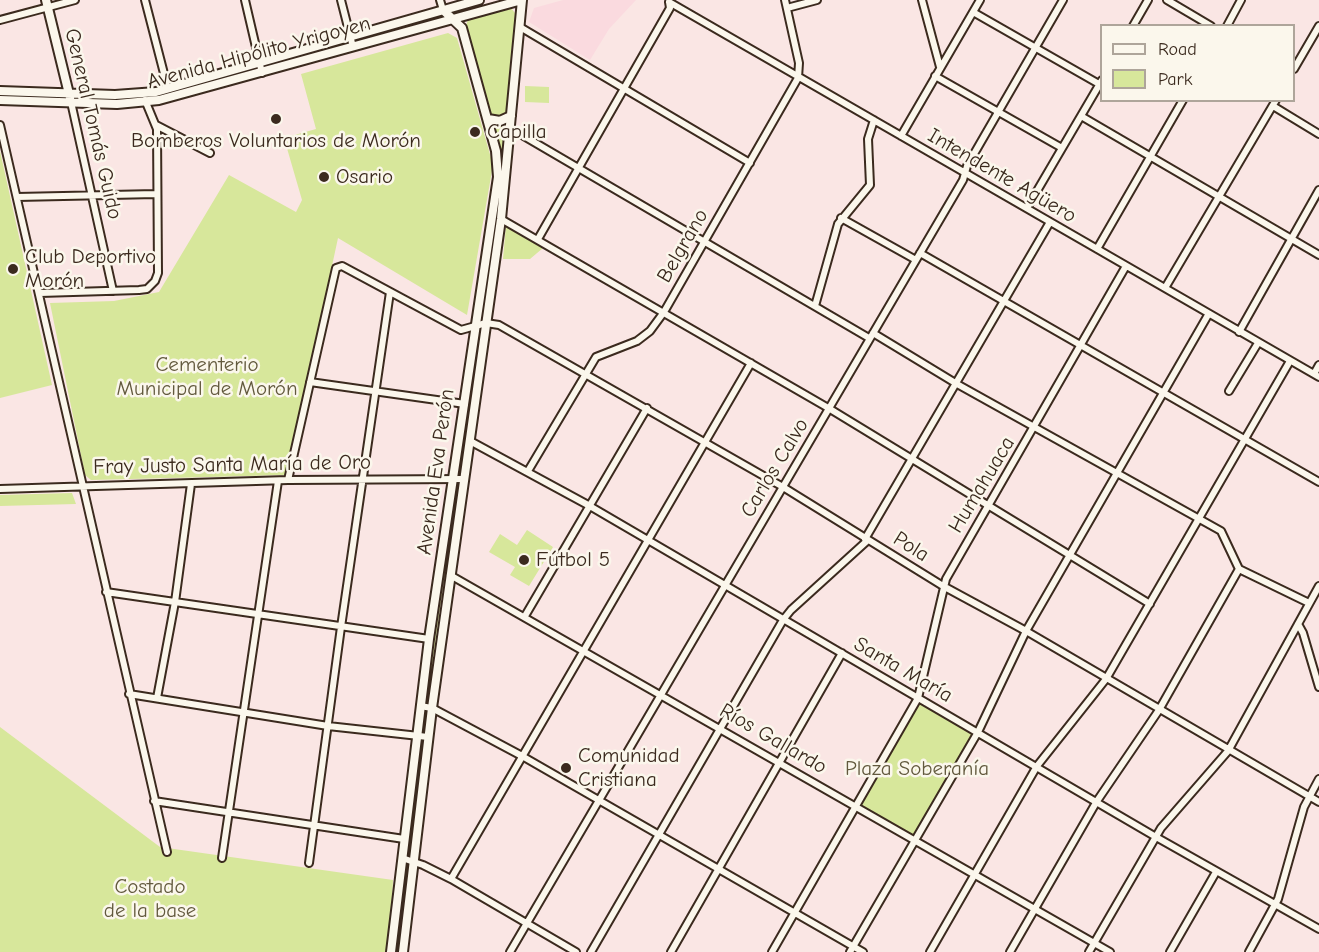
<!DOCTYPE html>
<html>
<head>
<meta charset="utf-8">
<style>
	body { margin:0 }
	#map { position:relative; width:1319px; height:952px; overflow:hidden; background:#fae6e4; font-family:"Comic Neue",sans-serif }
	canvas { display:block }
	.legend { position:absolute; left:1100px; top:24px; width:195px; height:78px; box-sizing:border-box; background:#fbf7ec; border:2px solid #aea59a; margin:0; padding:8px 10px; list-style:none; font-size:18px; color:#3b2a1e }
	.legend li { display:flex; align-items:center; gap:12px; height:30px }
	.legend b { width:30px; border:2px solid #aea59a }
</style>
</head>
<body>
<div id="map">
<canvas width="1319" height="952"></canvas>
<ul class="legend">
<li><b style="height:8px;background:#fbf7ec"></b>Road</li>
<li><b style="height:16px;background:#d7e79b"></b>Park</li>
</ul>
</div>
<script>
const ctx = document.querySelector('canvas').getContext('2d');
ctx.lineJoin = 'round';
function paint(path, color) {
  ctx.fillStyle = color;
  ctx.fill(path, 'evenodd');
}
function poly(rows) {
  const path = new Path2D();
  for (const r of rows) {
    path.moveTo(r[0], r[1]);
    for (let i = 2; i < r.length; i += 2) path.lineTo(r[i], r[i + 1]);
  }
  return path;
}
function strokePath(path, color, width, dash) {
  ctx.strokeStyle = color;
  ctx.lineWidth = width;
  ctx.lineCap = dash ? 'butt' : 'round';
  ctx.setLineDash(dash || []);
  ctx.stroke(path);
}
function label(font, color, halo, rows, align = 'center') {
  ctx.font = font + ' "Comic Neue",sans-serif';
  ctx.lineWidth = 5;
  ctx.setLineDash([]);
  ctx.textBaseline = 'middle';
  ctx.strokeStyle = halo;
  ctx.fillStyle = color;
  for (const [text, x, y, turn = 0] of rows) {
    ctx.save();
    ctx.translate(x, y);
    ctx.rotate((+turn || 0) * Math.PI / 180);
    ctx.textAlign = isNaN(turn) ? turn : align;
    if (halo) ctx.strokeText(text, 0, 0);
    ctx.fillText(text, 0, 0);
    ctx.restore();
  }
}
const built = poly([
	[563,0,636,0,609,29,590,60,529,22,534,8]
]);
const green = poly([
	[511,8,515,13,506,113,494,117,490,115,466,25,468,20],
	[448,33,457,38,493,165,467,315,338,238,287,475,91,480,85,475,50,303,114,301,159,292,229,175,296,212,302,200,284,138,316,129,301,74],
	[525,86,549,87,549,103,525,102],
	[505,123,498,218,483,314,496,218,501,155,493,125,501,127],
	[0,151,52,385,0,398],
	[506,225,543,248,530,259,503,259],
	[457,484,428,697,426,697],
	[72,493,76,504,0,506,0,495],
	[527,530,553,547,529,586,510,575,515,567,489,552,500,534,517,545],
	[918,698,978,732,915,839,855,806],
	[0,727,160,847,393,880,390,952,0,952]
]);
const minor = poly([
	[145,0,168,89],
	[245,0,262,73],
	[341,0,353,47],
	[440,0,443,10],
	[922,0,940,67],
	[1167,0,1211,26],
	[669,2,1319,377],
	[787,8,817,0],
	[973,12,1099,84],
	[0,20,75,0],
	[1133,26,1148,0],
	[1227,26,1241,0],
	[520,27,750,163],
	[1294,69,1319,26],
	[935,76,1062,148],
	[71,102,113,291],
	[1273,106,1319,134],
	[1081,116,1319,255],
	[0,125,167,852],
	[156,125,210,153],
	[510,128,869,338],
	[901,136,980,0],
	[17,197,156,194],
	[1027,208,1102,80],
	[841,218,916,260],
	[501,219,830,409,1150,604],
	[538,239,670,8,669,2],
	[1097,249,1183,100],
	[920,253,1319,482],
	[1165,288,1276,100],
	[40,293,139,290,147,289,155,281,158,273,157,129,145,100],
	[815,306,838,224,870,185,868,139,874,120],
	[1239,332,1319,190],
	[873,333,957,384,1221,531,1239,569,1309,603],
	[1314,374,1319,365],
	[310,382,465,404],
	[1229,391,1258,343],
	[470,441,588,505,1156,837,1319,929],
	[528,471,596,357,637,341,650,331,664,312,798,78,799,63,785,0],
	[288,480,336,268,342,266,461,330,486,323,499,325,783,487,943,586,1026,631,1319,802],
	[0,489,288,480,464,479],
	[865,539,1050,222],
	[450,575,1110,952],
	[106,592,429,639],
	[525,616,647,408],
	[1298,624,1303,633,1319,687],
	[129,694,328,726,428,737],
	[157,698,175,602,191,484],
	[420,706,432,708,522,756,863,952],
	[154,801,404,839],
	[222,858,278,481],
	[402,858,423,865,451,879,576,952],
	[309,863,341,627,390,292],
	[451,879,751,363],
	[510,952,963,180,967,166,1063,0],
	[591,952,783,620,791,610,868,540],
	[671,952,842,653],
	[772,952,918,698,946,579,1126,266],
	[850,952,978,732,1026,631,1208,315],
	[930,952,1037,766,1106,679,1290,361],
	[1010,952,1097,801,1159,710,1239,569],
	[1089,952,1161,828,1228,751,1319,586],
	[1170,952,1216,872],
	[1249,952,1278,899,1304,807,1319,779]
]);
const major = poly([
	[46,0,70,98],
	[0,91,115,95,156,92,479,0],
	[0,100,117,104,159,100,522,0],
	[488,119,500,121,511,116],
	[391,952,429,639,498,177,496,151,462,28,443,10],
	[403,952,432,708,501,219,522,0]
]);
const markers = [
	[276,119,6,"#3b2a1e"],
	[475,132,6,"#3b2a1e"],
	[324,177,6,"#3b2a1e"],
	[13,269,6,"#3b2a1e"],
	[524,560,6,"#3b2a1e"],
	[566,768,6,"#3b2a1e"]
];
const streetNames = [
	["Avenida Hipólito Yrigoyen",259,53,-15],
	["General Tomás Guido",93,124,77],
	["Intendente Agüero",1002,176,30],
	["Belgrano",683,246,-60],
	["Fray Justo Santa María de Oro",232,465,-1],
	["Carlos Calvo",775,468,-59],
	["Avenida Eva Perón",436,472,-82],
	["Humahuaca",982,485,-59],
	["Pola",911,547,32],
	["Santa María",903,670,30],
	["Ríos Gallardo",773,739,30]
];
const poiNames = [
	["Capilla",487,132],
	["Bomberos Voluntarios de Morón",276,141,"center"],
	["Osario",336,177],
	["Club Deportivo",25,257],
	["Morón",25,281],
	["Fútbol 5",536,560],
	["Comunidad",578,756],
	["Cristiana",578,780]
];
const parkNames = [
	["Cementerio",207,365],
	["Municipal de Morón",207,389],
	["Plaza Soberanía",917,769],
	["Costado",150,887],
	["de la base",150,911]
];
paint(built, '#fadadf');
paint(green, '#d7e79b');
strokePath(minor, '#3b2a1e', 10);
strokePath(major, '#3b2a1e', 12);
strokePath(minor, '#fbf7ec', 6);
strokePath(major, '#fbf7ec', 8);
for (const [x, y, r, color] of markers) {
  const dot = new Path2D();
  dot.arc(x, y, r, 0, 2 * Math.PI);
  ctx.fillStyle = color;
  ctx.fill(dot);
  strokePath(dot, '#fbf7ec', 2);
}
label('21px', '#3b2a1e', '#fbf7ec', streetNames);
label('21px', '#3b2a1e', '#fbf7ec', poiNames, 'left');
label('21px', '#62593d', '#fbf7ec', parkNames);
</script>
</body>
</html>
